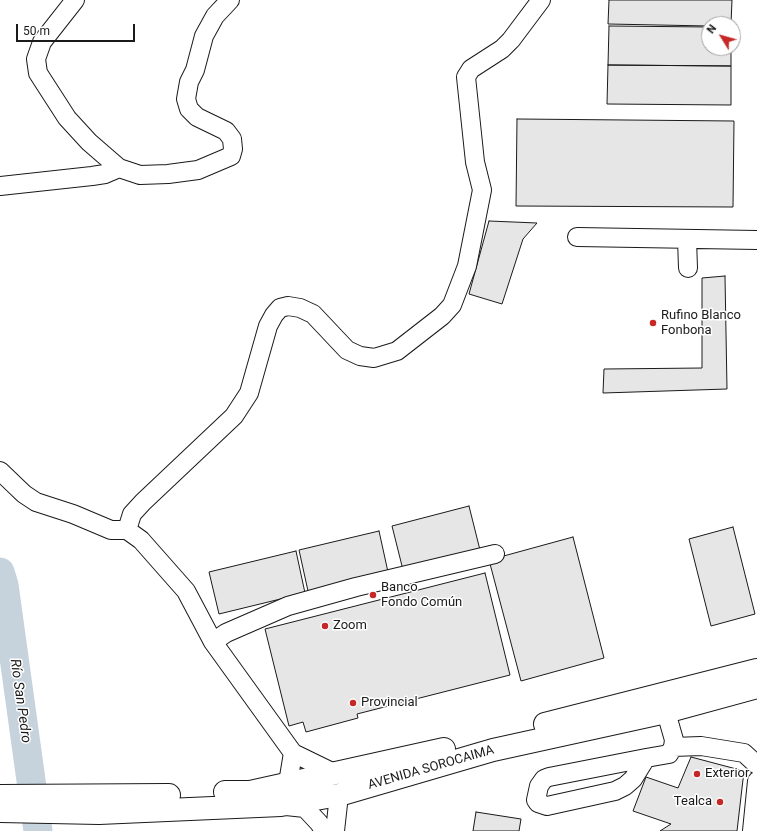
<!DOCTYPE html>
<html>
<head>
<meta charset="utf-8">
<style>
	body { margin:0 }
	#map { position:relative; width:757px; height:831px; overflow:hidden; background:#fff; font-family:Roboto,sans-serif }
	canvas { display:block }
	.north { position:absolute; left:701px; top:16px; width:40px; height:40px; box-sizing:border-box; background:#fff; border:1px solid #a3a3a3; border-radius:50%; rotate:307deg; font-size:11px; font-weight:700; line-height:16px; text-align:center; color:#1a1a1a }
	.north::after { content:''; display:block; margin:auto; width:14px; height:18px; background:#c62828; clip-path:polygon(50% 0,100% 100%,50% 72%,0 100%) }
	.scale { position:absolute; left:16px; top:24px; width:119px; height:18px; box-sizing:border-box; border:2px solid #1a1a1a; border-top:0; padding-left:5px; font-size:12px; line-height:14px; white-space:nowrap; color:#1a1a1a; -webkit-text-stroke:3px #fff; paint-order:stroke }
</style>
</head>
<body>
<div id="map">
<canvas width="757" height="831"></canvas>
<div class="north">N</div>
<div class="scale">50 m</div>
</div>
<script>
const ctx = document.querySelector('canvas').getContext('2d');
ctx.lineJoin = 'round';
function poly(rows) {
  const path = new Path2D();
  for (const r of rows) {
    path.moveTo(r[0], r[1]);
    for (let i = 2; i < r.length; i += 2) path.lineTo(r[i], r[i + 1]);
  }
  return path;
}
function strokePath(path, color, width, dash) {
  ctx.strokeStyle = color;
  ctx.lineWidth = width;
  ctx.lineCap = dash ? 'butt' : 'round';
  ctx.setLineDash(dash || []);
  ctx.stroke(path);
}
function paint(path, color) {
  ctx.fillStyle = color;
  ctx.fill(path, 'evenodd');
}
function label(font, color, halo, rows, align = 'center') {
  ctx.font = font + ' Roboto,sans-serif';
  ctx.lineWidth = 3;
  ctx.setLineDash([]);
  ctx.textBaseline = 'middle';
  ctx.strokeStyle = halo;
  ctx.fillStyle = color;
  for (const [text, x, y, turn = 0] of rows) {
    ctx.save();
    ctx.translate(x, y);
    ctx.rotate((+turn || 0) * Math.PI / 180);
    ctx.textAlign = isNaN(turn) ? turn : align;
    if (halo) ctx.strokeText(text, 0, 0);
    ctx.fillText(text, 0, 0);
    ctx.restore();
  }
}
const river = poly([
	[0,572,4,585,38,831]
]);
const building = poly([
	[609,0,732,0,731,24,709,24,709,26,608,24,609,0],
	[609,26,709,27,709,48,731,48,731,66,608,65,609,26],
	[608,65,731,66,731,105,607,104,608,65],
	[517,119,734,121,733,207,516,206,517,119],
	[489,221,537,223,523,239,502,304,469,294,489,221],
	[725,276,727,389,603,393,604,369,702,368,702,278,725,276],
	[469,506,480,550,403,570,392,526,469,506],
	[733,527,755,614,711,626,689,539,733,527],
	[379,531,388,572,308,591,299,550,379,531],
	[573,537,604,658,521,681,489,560,573,537],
	[296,551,305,593,219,614,209,572,296,551],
	[485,573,510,675,357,714,358,718,306,732,303,722,289,726,265,629,485,573],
	[691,757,744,771,737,831,660,831,671,824,633,811,646,777,678,788,691,757],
	[476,812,521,819,519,831,473,831,476,812]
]);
const minor = poly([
	[75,0,42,42,36,59,38,73,67,118,89,142,119,168,140,175,168,174,198,170,231,156,233,149,232,139,226,131,197,117,189,109,186,99,189,82,195,70,204,36,215,16,230,0],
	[0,186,92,176,105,174,119,168],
	[577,237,757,240],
	[687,239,688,268],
	[0,471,24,494,36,502,73,514,111,530,127,530,141,540,186,591,213,642,293,753,332,772],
	[127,530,132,514,143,502,234,416,249,393,268,326,274,315,280,308,288,306,300,308,313,314,347,350,360,356,374,358,397,351,442,316,452,305,467,266,482,190,475,162,466,77,471,69,502,49,511,40,541,0],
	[213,642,226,633,288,606,356,587,495,554],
	[673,747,701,746,744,753,757,765],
	[646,758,633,779,625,786,615,791,547,806,538,803,536,800,539,786,544,779,549,777,646,758,669,754,673,747,674,740,666,712],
	[288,783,293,753],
	[286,806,305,808,319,823,324,831],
	[335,831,339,795],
	[752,831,757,781]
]);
const major = poly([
	[545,724,757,670],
	[225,792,250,792,444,749],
	[0,796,169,795],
	[0,811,99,813,281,805,339,795,493,750,666,712,757,687]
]);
const markers = [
	[653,323,4,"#c62828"],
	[373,595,4,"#c62828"],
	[325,626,4,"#c62828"],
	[353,703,4,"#c62828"],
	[697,774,4,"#c62828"],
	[720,802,4,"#c62828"]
];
const poiNames = [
	["Rufino Blanco",661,316],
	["Fonbona",661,331],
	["Banco",381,588],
	["Fondo Común",381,603],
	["Zoom",333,626],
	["Provincial",361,703],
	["Exterior",705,774],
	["Tealca",712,802,"right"]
];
const streetNames = [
	["AVENIDA SOROCAIMA",431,768,-16]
];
const waterNames = [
	["Río San Pedro",20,701,82]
];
strokePath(river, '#c6d2dc', 29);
paint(building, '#e6e6e6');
strokePath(building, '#1a1a1a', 1);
strokePath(minor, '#1a1a1a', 20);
strokePath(major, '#1a1a1a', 24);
strokePath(minor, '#fff', 18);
strokePath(major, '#fff', 22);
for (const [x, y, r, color] of markers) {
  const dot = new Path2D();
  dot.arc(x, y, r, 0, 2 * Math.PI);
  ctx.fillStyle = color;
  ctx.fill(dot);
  strokePath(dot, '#fff', 1.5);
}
label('13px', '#1a1a1a', '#fff', poiNames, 'left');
label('13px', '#1a1a1a', '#fff', streetNames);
label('italic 14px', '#1a1a1a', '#fff', waterNames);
</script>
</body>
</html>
